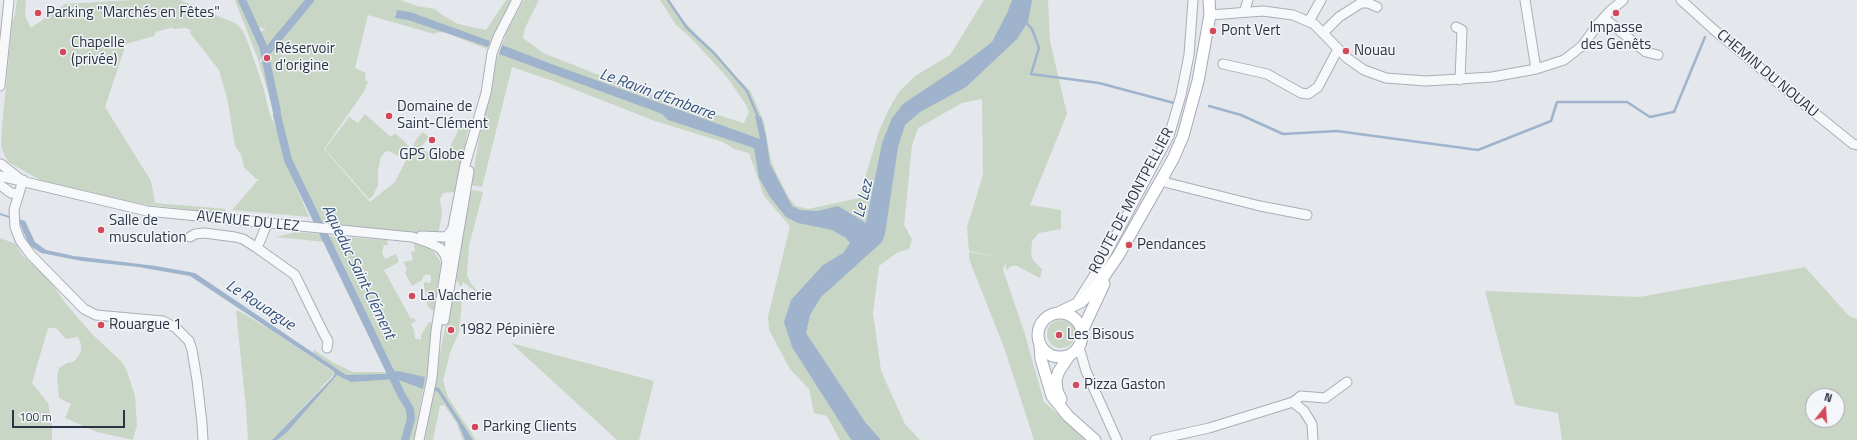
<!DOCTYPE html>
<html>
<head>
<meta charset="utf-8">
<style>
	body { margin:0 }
	#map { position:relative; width:1857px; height:440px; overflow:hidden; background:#e4e7ec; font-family:"Titillium Web",sans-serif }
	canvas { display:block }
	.north { position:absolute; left:1805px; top:388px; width:40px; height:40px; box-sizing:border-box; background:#f4f6f9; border:1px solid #a4a8b1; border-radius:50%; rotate:17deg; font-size:11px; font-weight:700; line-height:16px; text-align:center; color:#2b3445 }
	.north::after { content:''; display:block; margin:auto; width:14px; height:18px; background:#d1495b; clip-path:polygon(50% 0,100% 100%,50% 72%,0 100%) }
	.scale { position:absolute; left:12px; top:410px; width:113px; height:18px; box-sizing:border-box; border:2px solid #2b3445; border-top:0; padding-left:5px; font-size:12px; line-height:14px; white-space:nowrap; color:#2b3445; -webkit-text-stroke:3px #f4f6f9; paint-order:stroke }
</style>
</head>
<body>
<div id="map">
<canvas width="1857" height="440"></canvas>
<div class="north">N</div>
<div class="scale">100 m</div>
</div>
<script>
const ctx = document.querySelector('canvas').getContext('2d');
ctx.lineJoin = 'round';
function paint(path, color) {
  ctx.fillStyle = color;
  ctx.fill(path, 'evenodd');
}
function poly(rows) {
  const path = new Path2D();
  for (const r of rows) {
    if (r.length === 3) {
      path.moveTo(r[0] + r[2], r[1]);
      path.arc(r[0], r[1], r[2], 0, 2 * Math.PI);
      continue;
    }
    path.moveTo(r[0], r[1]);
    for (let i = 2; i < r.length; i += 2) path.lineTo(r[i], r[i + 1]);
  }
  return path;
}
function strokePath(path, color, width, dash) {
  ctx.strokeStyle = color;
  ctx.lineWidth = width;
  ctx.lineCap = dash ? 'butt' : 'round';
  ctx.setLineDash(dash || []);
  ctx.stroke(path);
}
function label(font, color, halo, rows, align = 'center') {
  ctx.font = font + ' "Titillium Web",sans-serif';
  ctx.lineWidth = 3;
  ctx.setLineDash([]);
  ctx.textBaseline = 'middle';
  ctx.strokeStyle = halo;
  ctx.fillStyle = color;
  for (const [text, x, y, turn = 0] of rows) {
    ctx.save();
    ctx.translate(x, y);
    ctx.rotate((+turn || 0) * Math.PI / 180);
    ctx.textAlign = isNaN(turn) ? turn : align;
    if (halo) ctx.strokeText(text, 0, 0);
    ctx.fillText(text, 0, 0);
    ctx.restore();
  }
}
const green = poly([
	[17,0,26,0,25,16,31,28,65,4,132,0,180,0,237,24,243,31,248,43,263,86,269,112,281,139,283,156,309,217,232,210,259,179,256,179,244,167,241,154,235,146,228,102,219,70,190,33,191,30,186,28,174,29,173,28,170,28,156,32,154,36,126,44,105,107,151,181,155,203,226,209,225,214,116,201,40,180,8,162,1,147,2,127,12,24,11,20,14,19],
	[235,0,241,0,263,47,263,51,260,62,269,64,270,50,274,45,272,44,268,47,263,42,258,33,266,29,256,27,244,0,400,0,417,6,435,9,442,15,458,24,486,30,506,0,511,0,487,49,446,33,439,32,434,34,368,15,355,68,366,73,365,80,368,82,363,93,324,149,370,202,395,182,417,138,423,132,429,137,421,147,429,154,436,150,446,154,458,131,458,121,470,122,455,192,443,193,440,199,442,214,438,235,323,224,301,184,292,161,281,119,273,110,259,62],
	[524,0,539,0,525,28,523,38,545,54,638,90,744,123,749,112,745,103,726,76,690,37,676,25,660,0,669,0,681,18,751,92,764,122,770,156,776,173,789,198,796,206,808,209,859,198,879,131,889,109,899,92,915,76,950,55,984,0,1048,0,1050,41,1067,114,1030,205,1061,210,1061,229,1039,233,1032,241,1031,253,1033,260,1042,269,1040,278,1017,266,1011,266,1006,271,1006,262,1003,270,1024,331,1044,402,1088,440,1034,440,1005,350,969,259,969,252,1006,258,969,251,967,227,983,175,982,99,962,103,918,128,912,145,904,225,912,239,909,249,898,252,879,266,873,313,881,371,905,424,920,440,840,440,827,416,814,413,809,389,790,369,769,330,768,317,790,226,764,196,749,153,734,149,723,142,655,121,553,81,512,67,482,187,471,185,481,127,496,61,507,31],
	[365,114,391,137,395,133,409,146,398,156,389,151,385,152,381,157,378,170,378,185,373,196,369,199,325,149,349,117,358,123],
	[473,190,483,192,469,246,467,275,471,284,484,297,463,282,461,287,456,280,470,192],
	[296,232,318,234,327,237,391,369,387,371,324,242,276,237],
	[329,236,387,240,388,245,384,245,382,252,385,259,396,254,399,262,384,270,411,319,414,318,416,321,411,324,414,330,415,338,421,340,421,335,429,322,435,323,428,377,423,391,414,440,277,440,337,374,349,381,395,377,392,366],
	[0,238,16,244,22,255,49,279,66,304,91,333,122,362,127,371,135,396,137,425,133,440,97,432,65,418,71,404,59,398,57,377,59,368,67,363,73,362,77,358,81,351,81,344,78,337,66,339,56,328,48,328,32,383,48,403,52,424,52,440,0,440],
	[414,244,423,246,434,252,440,261,443,270,437,311,432,310,427,305,427,299,424,287,424,282,429,283,431,282,431,276,429,274,424,275,422,280,412,286,405,273,407,269,403,262,413,260,411,252,415,251],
	[1805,267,1849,316,1857,319,1857,440,1562,440,1558,413,1515,405,1485,291,1639,297],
	[1813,396,1837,396,1837,420,1813,420],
	[455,293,460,295,462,299,459,332,450,353,443,381,448,397,476,440,463,440,456,422,444,405,440,406,433,440,425,440,440,352,452,296],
	[236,311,239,311,274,332,335,373,272,440,248,440,246,408],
	[1061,334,14],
	[511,343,654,381,639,440,617,440],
	[314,350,334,363,353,372,391,372,376,375,346,375,312,353]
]);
const water = poly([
	[1012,0,1032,0,1028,22,1017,39,966,87,920,112,905,125,898,147,885,234,882,242,821,297,810,315,806,333,865,422,881,440,852,440,850,438,792,347,784,322,791,300,823,265,843,253,850,243,846,238,832,230,798,223,786,217,770,197,759,178,754,148,668,120,662,114,649,109,499,54,502,45,554,65,760,139,755,116,761,117,766,136,770,164,792,206,800,210,817,211,838,206,866,223,882,143,892,118,903,104,963,64,992,42,1007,13],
	[397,10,410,12,490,41,488,47,408,20,395,18],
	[0,213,25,221,35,242,46,250,74,256,156,266,195,273,346,375,382,374,398,371,425,377,423,389,396,379,351,382,337,375,287,432,277,440,272,440,333,377,335,373,333,371,190,276,138,267,82,261,41,253,29,245,19,221,0,215],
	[434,386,439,388,473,440,465,440,458,423,438,392,433,389]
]);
const stream = poly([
	[668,0,687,28,714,53,747,91,759,119],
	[1025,21,1032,29,1039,48,1031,74,1099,83,1174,103],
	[1209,106,1241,115,1283,134,1337,131,1478,150,1551,121,1557,102,1627,102,1650,117,1673,112],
	[1674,112,1705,37]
]);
const canal = poly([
	[242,0,263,46,277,112],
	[266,53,310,0],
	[277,115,288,160,402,396,410,409,411,419,405,440]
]);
const minor = poly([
	[1525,0,1536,69],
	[1681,0,1713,29,1806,106,1853,144,1857,145],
	[1244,12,1248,0],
	[1210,15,1263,11,1293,15,1314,24,1347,58,1364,70,1386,78,1426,81,1492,77,1536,69,1564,60,1582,46,1599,23,1610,11,1623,0],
	[1604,18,1646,52,1658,55],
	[1309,21,1321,0],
	[1456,27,1462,30,1460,80],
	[1324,32,1339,17,1361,3,1368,3,1377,7],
	[1223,64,1267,74,1301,93,1308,94,1318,87,1338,49],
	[0,86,9,0],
	[1,164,20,179],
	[0,176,147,211,412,237,427,242,440,248,445,255,447,262],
	[1161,179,1168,183,1260,206,1307,215],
	[23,180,14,210,15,227,20,240,31,255,84,309,96,315,163,321,176,328,189,341,192,350,197,380,202,423,203,440],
	[0,185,11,193,18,194],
	[267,224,257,248,295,275,324,334,328,341,327,348],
	[421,236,446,237,452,230],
	[190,237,195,234,204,233,235,237,243,239,257,248],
	[1078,301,1097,271,1169,136,1181,95,1189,55,1193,0],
	[444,320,469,171],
	[1079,347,1086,371,1117,440],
	[1293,402,1301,396,1325,398,1347,382],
	[419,440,432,378,436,331,450,242,465,165,486,93,492,53,499,35,517,0],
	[1155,440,1209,428,1293,402,1304,411,1312,424,1313,440]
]);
const major = poly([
	[1060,312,1081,302,1098,285,1118,256,1173,159,1183,136,1198,81,1210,15,1209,0],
	[1060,335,22],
	[1082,331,1104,284],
	[1040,346,1041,359,1052,396,1068,416,1095,440],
	[1061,399,1057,391,1056,379,1059,371,1069,356]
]);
const markers = [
	[38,13,4,"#d1495b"],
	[1616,13,4,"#d1495b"],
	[1213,31,4,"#d1495b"],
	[1346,51,4,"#d1495b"],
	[63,52,4,"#d1495b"],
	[267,58,4,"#d1495b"],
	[389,116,4,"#d1495b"],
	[432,140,4,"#d1495b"],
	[101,230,4,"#d1495b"],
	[1129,245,4,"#d1495b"],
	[412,296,4,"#d1495b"],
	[101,325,4,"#d1495b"],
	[451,330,4,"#d1495b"],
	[1059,335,4,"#d1495b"],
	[1076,385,4,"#d1495b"],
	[475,427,4,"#d1495b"]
];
const poiNames = [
	["Parking \"Marchés en Fêtes\"",46,13],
	["Impasse",1616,28,"center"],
	["des Genêts",1616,45,"center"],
	["Pont Vert",1221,31],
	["Chapelle",71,43],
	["(privée)",71,60],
	["Réservoir",275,49],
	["d'origine",275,66],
	["Nouau",1354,51],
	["Domaine de",397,107],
	["Saint-Clément",397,124],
	["GPS Globe",432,155,"center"],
	["Salle de",109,221],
	["musculation",109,238],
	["Pendances",1137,245],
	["La Vacherie",420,296],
	["Rouargue 1",109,325],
	["1982 Pépinière",459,330],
	["Les Bisous",1067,335],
	["Pizza Gaston",1084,385],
	["Parking Clients",483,427]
];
const streetNames = [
	["CHEMIN DU NOUAU",1767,74,40],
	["ROUTE DE MONTPELLIER",1132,201,-62],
	["AVENUE DU LEZ",248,222,6]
];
const waterNames = [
	["Le Ravin d'Embarre",657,95,20],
	["Le Lez",864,199,-76],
	["Aqueduc Saint-Clément",358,272,64],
	["Le Rouargue",260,306,33]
];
paint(green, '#c9d6c5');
paint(water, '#9fb4cc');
strokePath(stream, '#9fb4cc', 2.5);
strokePath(canal, '#9fb4cc', 8);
strokePath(minor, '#a9aeb7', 11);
strokePath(major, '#a3abb8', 13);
strokePath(minor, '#f7f8fa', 9);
strokePath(major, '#fff', 11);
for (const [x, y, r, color] of markers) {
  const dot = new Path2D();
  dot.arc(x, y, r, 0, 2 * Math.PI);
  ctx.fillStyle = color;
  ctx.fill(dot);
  strokePath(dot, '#f4f6f9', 1.5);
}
label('15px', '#2b3445', '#f4f6f9', poiNames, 'left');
label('15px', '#2b3445', '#f4f6f9', streetNames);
label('italic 16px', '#34527a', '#f4f6f9', waterNames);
</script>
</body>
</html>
